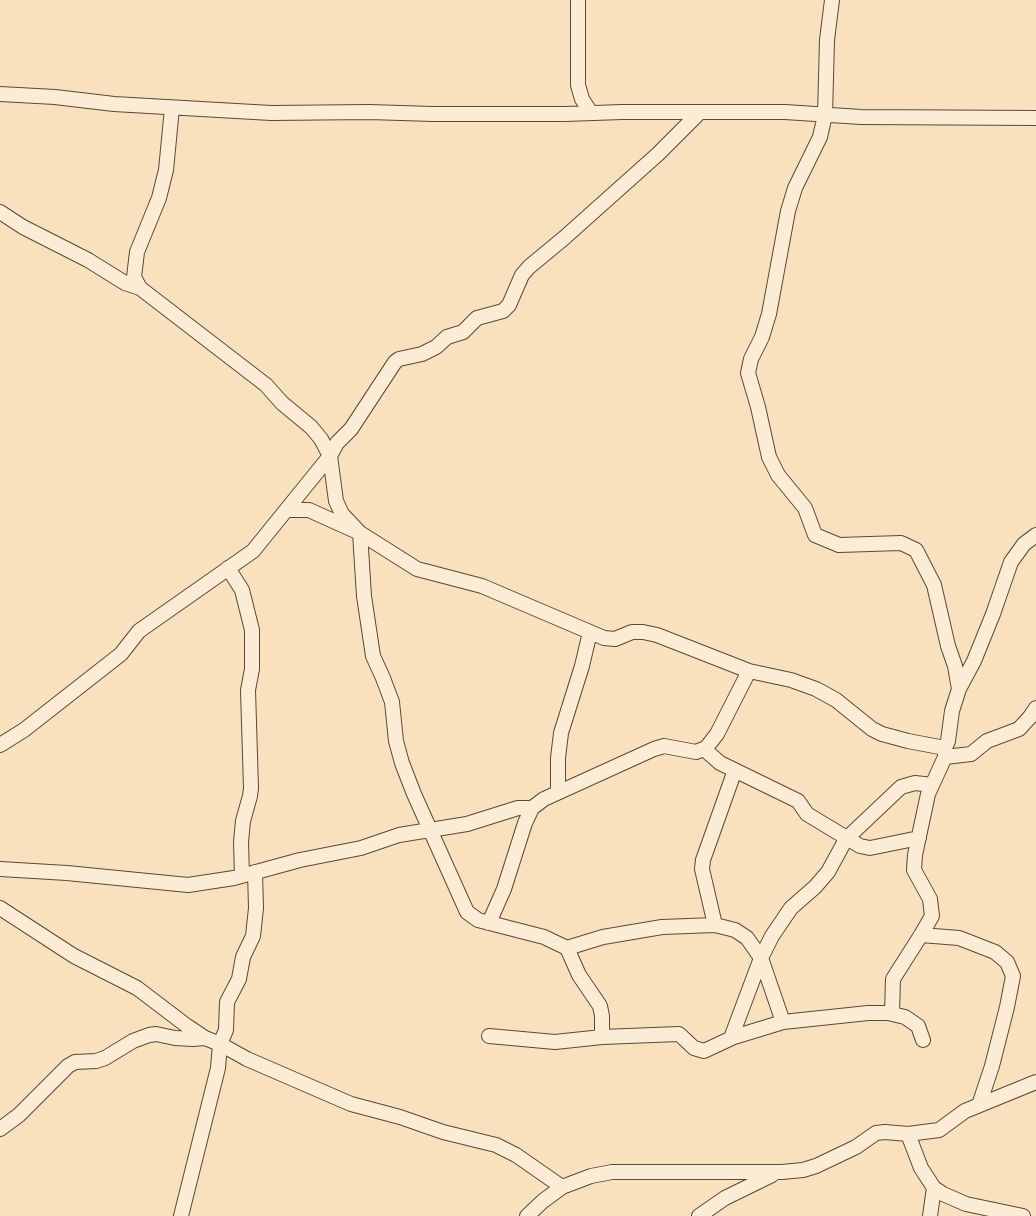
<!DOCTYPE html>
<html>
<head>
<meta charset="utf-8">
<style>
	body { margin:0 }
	canvas { display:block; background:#fae1be }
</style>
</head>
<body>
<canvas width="1036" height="1216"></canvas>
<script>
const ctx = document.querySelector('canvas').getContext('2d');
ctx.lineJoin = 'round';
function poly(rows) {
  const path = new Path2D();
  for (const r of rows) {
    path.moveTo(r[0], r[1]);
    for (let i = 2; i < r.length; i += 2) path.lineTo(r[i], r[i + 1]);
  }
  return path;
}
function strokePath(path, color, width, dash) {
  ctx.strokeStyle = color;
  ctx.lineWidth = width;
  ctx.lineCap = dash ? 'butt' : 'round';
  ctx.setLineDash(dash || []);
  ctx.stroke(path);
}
const minor = poly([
	[578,0,578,85,582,99,591,113],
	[832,0,827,40,825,115,820,137,795,188,788,211,769,314,762,337,751,359,748,373,758,407,769,457,778,475,805,508,815,535,839,545,901,543,916,550,934,585,948,646,955,666,959,689],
	[0,94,55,97,114,104,271,113,369,112,433,114,565,114,622,112,785,112,861,117,1036,118],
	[172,108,166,170,159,198,137,252,134,277,140,288,266,385,282,403,311,427,321,439,330,456,336,501,342,514,360,533,364,596,373,656,383,678,392,702,396,741,402,763,414,794,467,912,478,920,544,937,567,948,579,975,600,1006,602,1016,602,1037],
	[0,212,23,227,88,260,125,283,140,288],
	[287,510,309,510,360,533,417,569,482,586,604,638,615,639,632,632,643,632,657,635,749,671,791,680,816,689,836,700,872,729,882,734,908,741,945,748],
	[228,568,242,590,252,630,252,669,248,690,251,788,250,796,243,821,241,842,242,876],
	[0,745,24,730,121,654,139,631,253,551,330,456,337,443,351,429,395,362,399,359,422,354,436,347,447,337,463,332,477,318,503,311,509,305,522,275,529,267,564,238,658,154,699,113],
	[704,749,720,763,798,801,807,814,860,846,870,848,919,838],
	[945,757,971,754,987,741,1019,729,1030,717,1036,708],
	[558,792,558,758,561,733,582,666,590,632],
	[0,869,67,873,188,885,234,878,300,860,361,848,399,835,467,824,518,808,532,808],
	[0,908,74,956,137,988,187,1026,205,1038,220,1044,247,1059,351,1104,400,1117,443,1132,496,1145,516,1155,562,1187],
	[489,923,504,889,525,823,532,808,544,799,654,749,664,746,696,752,706,748,717,734,749,671],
	[715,925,702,869,703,860,735,770],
	[921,935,959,938,995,952,1007,962,1013,976,1007,1007,992,1066,979,1105],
	[567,948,603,937,662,927,715,925,735,930,747,938,761,958,783,1022],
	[892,1013,893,979,921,935,932,916,930,899,914,870,915,855,928,794,945,757,945,748,948,741,952,711,959,689,974,661,993,614,1011,562,1024,544,1036,535],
	[489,1036,555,1042,602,1037,679,1034,694,1048,704,1051,734,1037,783,1022,868,1013,888,1013,905,1017,918,1026,923,1040],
	[731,1038,761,958,772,936,791,908,815,887,828,872,846,839,901,787,915,783,932,785],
	[0,1129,19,1115,68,1066,75,1062,96,1061,105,1058,133,1041,149,1035,156,1034,175,1038,193,1039,205,1038],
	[908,1134,921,1168,934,1188,943,1194,966,1204,1023,1216],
	[181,1216,218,1068,220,1044,226,1030,227,1002,239,979,243,957,253,936,256,908,255,872],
	[527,1216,543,1201,562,1187,591,1176,612,1172,782,1172,803,1170,816,1166,856,1147,876,1133,885,1132,908,1134,939,1130,965,1111,1036,1082],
	[699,1216,725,1198,772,1175],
	[930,1216,934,1188]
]);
strokePath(minor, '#564a38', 16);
strokePath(minor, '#fcecd5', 14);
</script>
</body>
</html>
